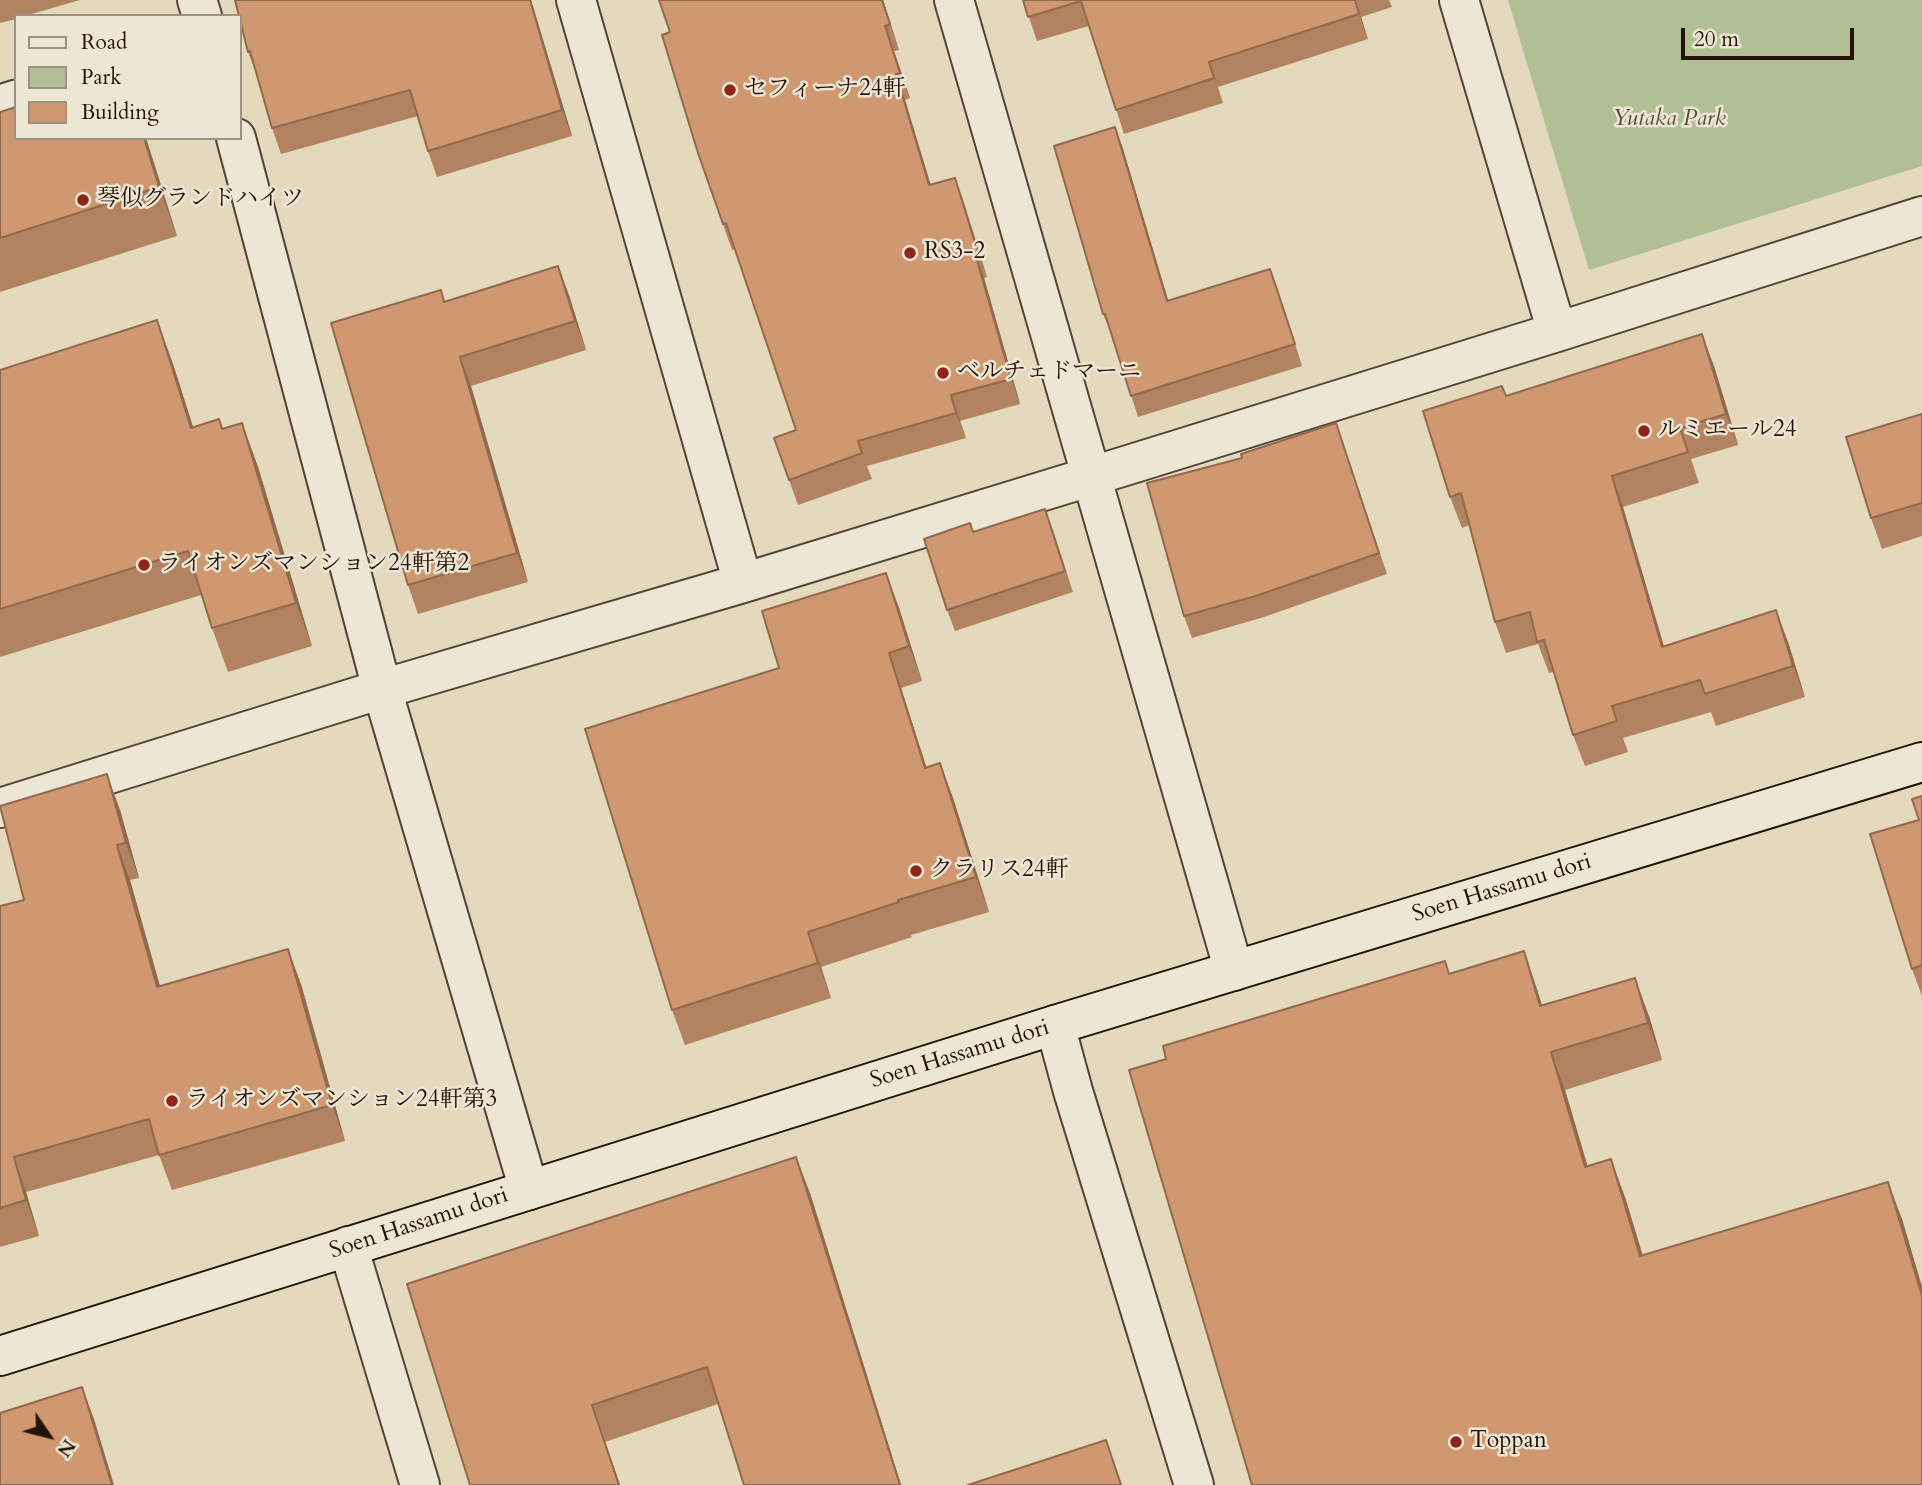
<!DOCTYPE html>
<html>
<head>
<meta charset="utf-8">
<style>
	body { margin:0 }
	#map { position:relative; width:1922px; height:1485px; overflow:hidden; background:#e4d9bd; font-family:Cardo,serif }
	canvas { display:block }
	.legend { position:absolute; left:14px; top:14px; width:228px; height:126px; box-sizing:border-box; background:#ede6d4; border:2px solid #9d9282; margin:0; padding:9px 12px; list-style:none; font-size:21px; color:#241308 }
	.legend li { display:flex; align-items:center; gap:14px; height:35px }
	.legend b { width:35px; border:2px solid #9d9282 }
	.north { position:absolute; left:14px; top:1401px; width:70px; height:70px; -webkit-text-stroke:5px #ede6d4; paint-order:stroke; rotate:125deg; font-size:19px; font-weight:700; line-height:28px; text-align:center; color:#241308 }
	.north::after { content:''; display:block; margin:auto; width:24px; height:32px; background:#241308; clip-path:polygon(50% 0,100% 100%,50% 72%,0 100%) }
	.scale { position:absolute; left:1681px; top:28px; width:173px; height:32px; box-sizing:border-box; border:4px solid #241308; border-top:0; padding-left:9px; font-size:21px; line-height:24px; white-space:nowrap; color:#241308; -webkit-text-stroke:5px #ede6d4; paint-order:stroke }
</style>
</head>
<body>
<div id="map">
<canvas width="1922" height="1485"></canvas>
<ul class="legend">
<li><b style="height:9px;background:#ede6d4"></b>Road</li>
<li><b style="height:19px;background:#b1c094"></b>Park</li>
<li><b style="height:19px;background:#cf9870"></b>Building</li>
</ul>
<div class="north">N</div>
<div class="scale">20 m</div>
</div>
<script>
const ctx = document.querySelector('canvas').getContext('2d');
ctx.lineJoin = 'round';
function paint(path, color) {
  ctx.fillStyle = color;
  ctx.fill(path, 'evenodd');
}
function poly(rows) {
  const path = new Path2D();
  for (const r of rows) {
    path.moveTo(r[0], r[1]);
    for (let i = 2; i < r.length; i += 2) path.lineTo(r[i], r[i + 1]);
  }
  return path;
}
function strokePath(path, color, width, dash) {
  ctx.strokeStyle = color;
  ctx.lineWidth = width;
  ctx.lineCap = dash ? 'butt' : 'round';
  ctx.setLineDash(dash || []);
  ctx.stroke(path);
}
function label(font, color, halo, rows, align = 'center') {
  ctx.font = font + ' Cardo,"Noto Serif JP",serif';
  ctx.lineWidth = 5;
  ctx.setLineDash([]);
  ctx.textBaseline = 'middle';
  ctx.strokeStyle = halo;
  ctx.fillStyle = color;
  for (const [text, x, y, turn = 0] of rows) {
    ctx.save();
    ctx.translate(x, y);
    ctx.rotate((+turn || 0) * Math.PI / 180);
    ctx.textAlign = isNaN(turn) ? turn : align;
    if (halo) ctx.strokeText(text, 0, 0);
    ctx.fillText(text, 0, 0);
    ctx.restore();
  }
}
const green = poly([
	[1508,0,1922,0,1922,166,1589,270]
]);
const lane = poly([
	[0,102,16,97]
]);
const street = poly([
	[197,0,202,16],
	[576,0,743,583],
	[954,0,1234,971],
	[1459,0,1557,332],
	[236,138,382,689,529,1190],
	[0,808,382,689,743,583,1125,466,1557,332,1922,216],
	[1055,1025,1073,1091,1194,1485],
	[348,1246,420,1485]
]);
const secondary = poly([
	[0,1356,1055,1025,1922,762]
]);
const wall = poly([
	[0,0,80,0,25,16,16,16,16,19,0,23],
	[235,0,531,0,572,136,437,177,428,151,418,116,281,154,272,128,258,77,248,52],
	[659,0,883,0,899,50,894,51,910,98,905,100,931,185,955,178,987,277,984,278,1020,404,960,421,966,438,867,466,872,479,798,505,789,480,796,430,735,249,732,250,698,153,670,32],
	[1023,0,1389,0,1392,7,1361,17,1368,39,1218,87,1223,103,1124,134,1089,26,1037,41],
	[0,112,146,138,177,236,0,292],
	[1115,127,1123,149,1168,301,1278,290,1302,366,1138,417,1112,335,1103,314],
	[569,295,586,350,471,386,528,582,418,614,408,585,445,302],
	[157,320,173,364,193,427,223,429,242,423,258,467,312,646,228,672,212,628,201,595,0,657,0,370],
	[1714,366,1738,445,1691,459,1699,483,1623,507,1664,646,1788,642,1805,697,1716,726,1711,712,1623,738,1628,752,1585,766,1573,735,1554,672,1549,673,1538,644,1506,653,1495,622,1469,525,1462,528,1450,497,1506,396],
	[1922,414,1922,536,1882,549,1871,518],
	[1336,423,1387,574,1264,617,1192,638,1184,616,1242,458],
	[1053,530,1073,592,955,631,947,610,973,532],
	[886,573,899,608,922,681,901,688,926,767,940,763,953,798,989,912,911,935,912,937,821,967,831,998,685,1045,672,1010,779,668],
	[1922,796,1922,996,1912,969,1919,820],
	[120,810,139,878,130,880,160,986,301,984,345,1141,172,1190,159,1155,26,1192,39,1236,0,1247,0,906,24,900],
	[1524,951,1542,1006,1649,1016,1662,1060,1565,1090,1587,1166,1625,1197,1643,1256,1902,1219,1922,1287,1922,1485,1252,1485,1450,974],
	[810,1193,901,1485,744,1485,718,1404,605,1442,620,1485,470,1485]
]);
const shadedWall = poly([
	[530,0,531,0,572,136,562,110],
	[882,0,883,0,899,50,890,24],
	[1355,0,1361,17,1368,39,1359,14],
	[885,26,894,51,910,98,900,73],
	[896,74,905,100,938,211,929,185],
	[1115,127,1123,149,1175,323,1167,301],
	[144,138,146,138,177,236,159,187],
	[955,178,964,203,987,277,978,252],
	[975,253,984,278,1020,404,1011,379],
	[558,266,569,295,586,350,575,321],
	[1270,269,1278,290,1302,366,1295,344],
	[157,320,173,364,207,471,191,428],
	[1702,334,1714,366,1738,445,1726,414],
	[460,357,471,386,528,582,517,553],
	[951,395,960,421,966,438,956,413],
	[242,423,258,467,312,646,296,603],
	[1612,476,1623,507,1673,678,1662,647],
	[886,573,899,608,922,681,909,646],
	[1776,610,1788,642,1805,697,1793,666],
	[889,653,901,688,938,803,925,768],
	[940,763,953,798,989,912,976,877],
	[107,774,120,810,139,878,126,843],
	[117,845,130,880,170,1022,157,987],
	[808,932,821,967,831,998,818,963],
	[288,949,301,984,345,1141,332,1105],
	[1524,951,1537,989,1554,1044,1540,1006],
	[1635,978,1649,1016,1662,1060,1648,1023],
	[1551,1052,1565,1090,1599,1204,1585,1167],
	[14,1157,26,1192,39,1236,26,1200],
	[796,1157,810,1193,901,1485,900,1485],
	[1611,1159,1625,1197,1654,1294,1640,1256],
	[1888,1182,1902,1219,1922,1287,1922,1296],
	[82,1387,94,1419,114,1485,112,1485],
	[592,1405,605,1442,620,1485,619,1485],
	[1106,1440,1122,1485,1121,1485]
]);
const building = poly([
	[235,0,530,0,562,110,428,151,410,90,272,128,250,51,248,52,235,0],
	[659,0,882,0,890,24,885,26,900,73,896,74,929,185,955,178,978,252,975,253,1011,379,951,395,956,413,858,441,862,453,789,480,774,438,796,430,726,223,723,224,698,153,662,35,670,32,659,0],
	[1023,0,1355,0,1359,14,1209,62,1214,78,1116,110,1081,1,1028,17,1023,0],
	[16,107,16,138,144,138,159,187,0,238,0,112,16,107],
	[1115,127,1167,301,1270,269,1295,344,1131,396,1105,314,1103,314,1054,146,1115,127],
	[558,266,575,321,460,357,517,553,408,585,331,323,441,290,444,302,558,266],
	[157,320,191,428,219,419,222,429,242,423,296,603,212,628,188,551,0,609,0,370,157,320],
	[1702,334,1726,414,1680,428,1688,452,1612,476,1662,647,1776,610,1793,666,1705,694,1700,680,1612,706,1617,721,1573,735,1544,640,1537,642,1530,612,1495,622,1461,493,1450,497,1423,411,1502,386,1506,396,1702,334],
	[1922,414,1922,503,1871,518,1846,437,1922,414],
	[1336,423,1379,553,1256,596,1184,616,1147,483,1242,458,1241,454,1336,423],
	[1045,509,1065,571,947,610,924,539,970,523,973,532,1045,509],
	[886,573,909,646,889,653,925,768,940,763,976,877,898,900,899,902,808,932,818,963,672,1010,585,729,779,668,762,611,886,573],
	[107,774,126,843,117,845,157,987,288,949,332,1105,159,1155,149,1119,14,1157,26,1200,0,1208,0,906,24,900,0,806,107,774],
	[1922,796,1922,965,1912,969,1870,834,1919,820,1912,799,1922,796],
	[1524,951,1540,1006,1635,978,1648,1023,1551,1052,1585,1167,1611,1159,1640,1256,1888,1182,1922,1296,1922,1485,1252,1485,1129,1070,1166,1059,1163,1046,1445,961,1449,974,1524,951],
	[796,1157,900,1485,744,1485,707,1367,592,1405,619,1485,470,1485,407,1284,796,1157],
	[82,1387,112,1485,0,1485,0,1413,82,1387],
	[1106,1440,1121,1485,968,1485,1106,1440]
]);
const markers = [
	[730,90,7,"#8f2418"],
	[83,200,7,"#8f2418"],
	[910,253,7,"#8f2418"],
	[943,373,7,"#8f2418"],
	[1644,431,7,"#8f2418"],
	[144,565,7,"#8f2418"],
	[916,871,7,"#8f2418"],
	[172,1101,7,"#8f2418"],
	[1456,1442,7,"#8f2418"]
];
const poiNames = [
	["セフィーナ24軒",744,90],
	["琴似グランドハイツ",97,200],
	["RS3-2",924,253],
	["ベルチェドマーニ",957,373],
	["ルミエール24",1658,431],
	["ライオンズマンション24軒第2",158,565],
	["クラリス24軒",930,871],
	["ライオンズマンション24軒第3",186,1101],
	["Toppan",1470,1442]
];
const parkNames = [
	["Yutaka Park",1669,120]
];
const streetNames = [
	["Soen Hassamu dori",1502,889,-17],
	["Soen Hassamu dori",960,1055,-17],
	["Soen Hassamu dori",419,1224,-18]
];
paint(green, '#b1c094');
strokePath(lane, '#544435', 37);
strokePath(street, '#544435', 42);
strokePath(secondary, '#241308', 42);
strokePath(lane, '#ede6d4', 33);
strokePath(street, '#ede6d4', 38);
strokePath(secondary, '#ede6d4', 38);
paint(wall, '#b28360');
paint(shadedWall, '#916a4e');
paint(building, '#cf9870');
strokePath(building, '#916a4e', 2);
for (const [x, y, r, color] of markers) {
  const dot = new Path2D();
  dot.arc(x, y, r, 0, 2 * Math.PI);
  ctx.fillStyle = color;
  ctx.fill(dot);
  strokePath(dot, '#ede6d4', 2.5);
}
label('23px', '#241308', '#ede6d4', poiNames, 'left');
label('italic 23px', '#555039', '#ede6d4', parkNames);
label('23px', '#241308', '#ede6d4', streetNames);
</script>
</body>
</html>
